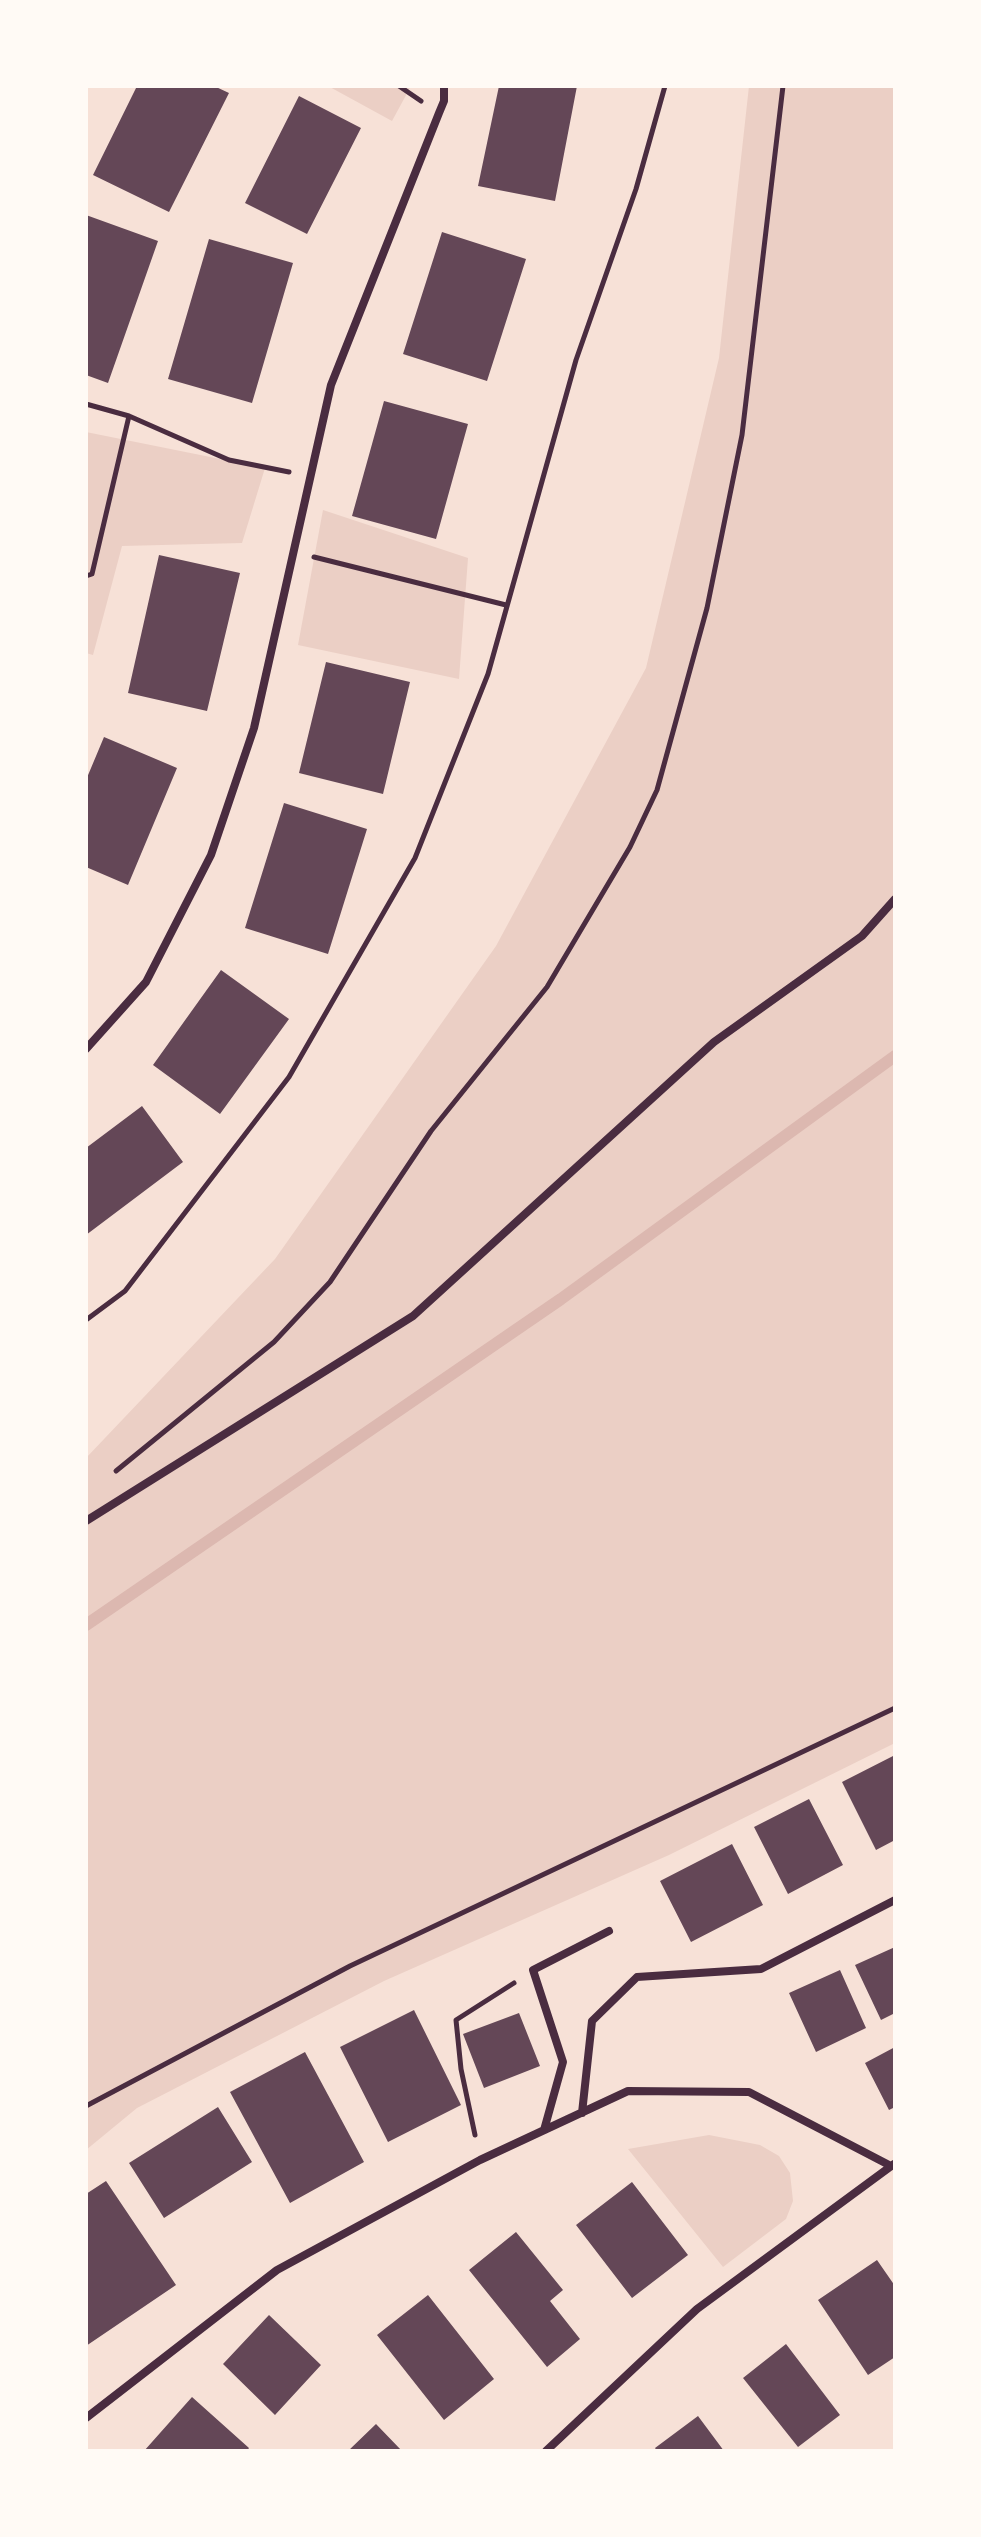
<!DOCTYPE html>
<html>
<head>
<meta charset="utf-8">
<style>
	body { margin:0 }
	#map { position:relative; width:981px; height:2537px; overflow:hidden; background:#f7e1d7; font-family:Jost,sans-serif }
	canvas { display:block }
	.frame { position:absolute; inset:0; border:88px solid #fffaf5; pointer-events:none }
</style>
</head>
<body>
<div id="map">
<canvas width="981" height="2537"></canvas>
<div class="frame"></div>
</div>
<script>
const ctx = document.querySelector('canvas').getContext('2d');
ctx.lineJoin = 'round';
function paint(path, color) {
  ctx.fillStyle = color;
  ctx.fill(path, 'evenodd');
}
function poly(rows) {
  const path = new Path2D();
  for (const r of rows) {
    path.moveTo(r[0], r[1]);
    for (let i = 2; i < r.length; i += 2) path.lineTo(r[i], r[i + 1]);
  }
  return path;
}
function strokePath(path, color, width, dash) {
  ctx.strokeStyle = color;
  ctx.lineWidth = width;
  ctx.lineCap = dash ? 'butt' : 'round';
  ctx.setLineDash(dash || []);
  ctx.stroke(path);
}
const green = poly([
	[328,86,411,86,392,121],
	[749,86,895,86,895,1743,669,1855,384,1981,137,2108,86,2150,86,1458,275,1259,496,946,646,668,719,358],
	[86,432,265,468,242,543,122,546,93,655,86,653],
	[323,510,468,558,459,679,298,645],
	[709,2135,760,2145,779,2156,790,2173,793,2201,786,2219,723,2267,628,2149]
]);
const stream = poly([
	[86,1625,561,1299,895,1056]
]);
const building = poly([
	[137,86,214,86,229,93,169,212,93,175],
	[499,86,577,86,555,201,478,186],
	[299,96,361,128,307,234,245,203],
	[86,215,158,241,108,383,86,375],
	[442,232,526,259,487,381,403,354],
	[209,239,293,263,252,403,168,379],
	[384,401,468,424,436,539,352,516],
	[159,555,240,573,207,711,128,693],
	[326,662,410,682,383,794,299,773],
	[104,737,177,768,128,885,86,867,86,780],
	[284,803,367,829,328,954,245,928],
	[221,970,289,1019,220,1114,153,1065],
	[142,1106,183,1162,86,1235,86,1148],
	[895,1755,895,1840,876,1850,842,1782],
	[809,1799,843,1865,788,1894,754,1827],
	[732,1844,763,1905,691,1942,660,1881],
	[895,1947,895,2013,881,2020,855,1965],
	[840,1970,866,2028,816,2052,789,1993],
	[414,2010,461,2105,388,2142,340,2047],
	[519,2013,540,2066,484,2088,463,2034],
	[895,2047,895,2107,889,2110,865,2063],
	[305,2052,364,2162,290,2203,230,2092],
	[218,2107,252,2162,164,2218,129,2163],
	[106,2181,176,2285,86,2346,86,2194],
	[632,2182,688,2255,632,2298,576,2225],
	[516,2232,563,2290,550,2301,580,2339,547,2367,469,2270],
	[877,2260,895,2286,895,2357,868,2375,818,2300],
	[428,2295,494,2379,444,2420,377,2335],
	[269,2315,321,2365,275,2415,223,2364],
	[786,2344,840,2415,798,2447,743,2378],
	[192,2397,249,2448,247,2451,144,2451],
	[698,2416,724,2451,657,2451,655,2448],
	[376,2424,402,2451,348,2451]
]);
const path = poly([
	[399,86,421,101],
	[86,404,129,416,229,460,289,472],
	[314,557,506,605],
	[86,576,92,574,129,416],
	[86,1320,125,1291,289,1077,415,858,488,674,576,360,636,189,665,86],
	[116,1471,274,1342,330,1282,431,1131,547,987,630,847,657,790,707,608,742,435,783,86],
	[86,2106,350,1966,895,1708],
	[475,2135,461,2069,456,2020,514,1983]
]);
const minor = poly([
	[86,1049,146,982,211,855,254,728,331,385,439,113,444,101,444,86],
	[86,1521,413,1316,714,1042,862,936,895,899],
	[582,2113,592,2021,637,1977,761,1969,895,1900],
	[544,2130,563,2062,533,1970,609,1931],
	[86,2418,277,2270,480,2160,628,2091,749,2092,891,2166],
	[546,2451,697,2309,894,2164]
]);
paint(green, '#ebcfc5');
strokePath(stream, '#dcb8b0', 12);
paint(building, '#644757');
strokePath(path, '#4a2c40', 5);
strokePath(minor, '#4a2c40', 8);
</script>
</body>
</html>
